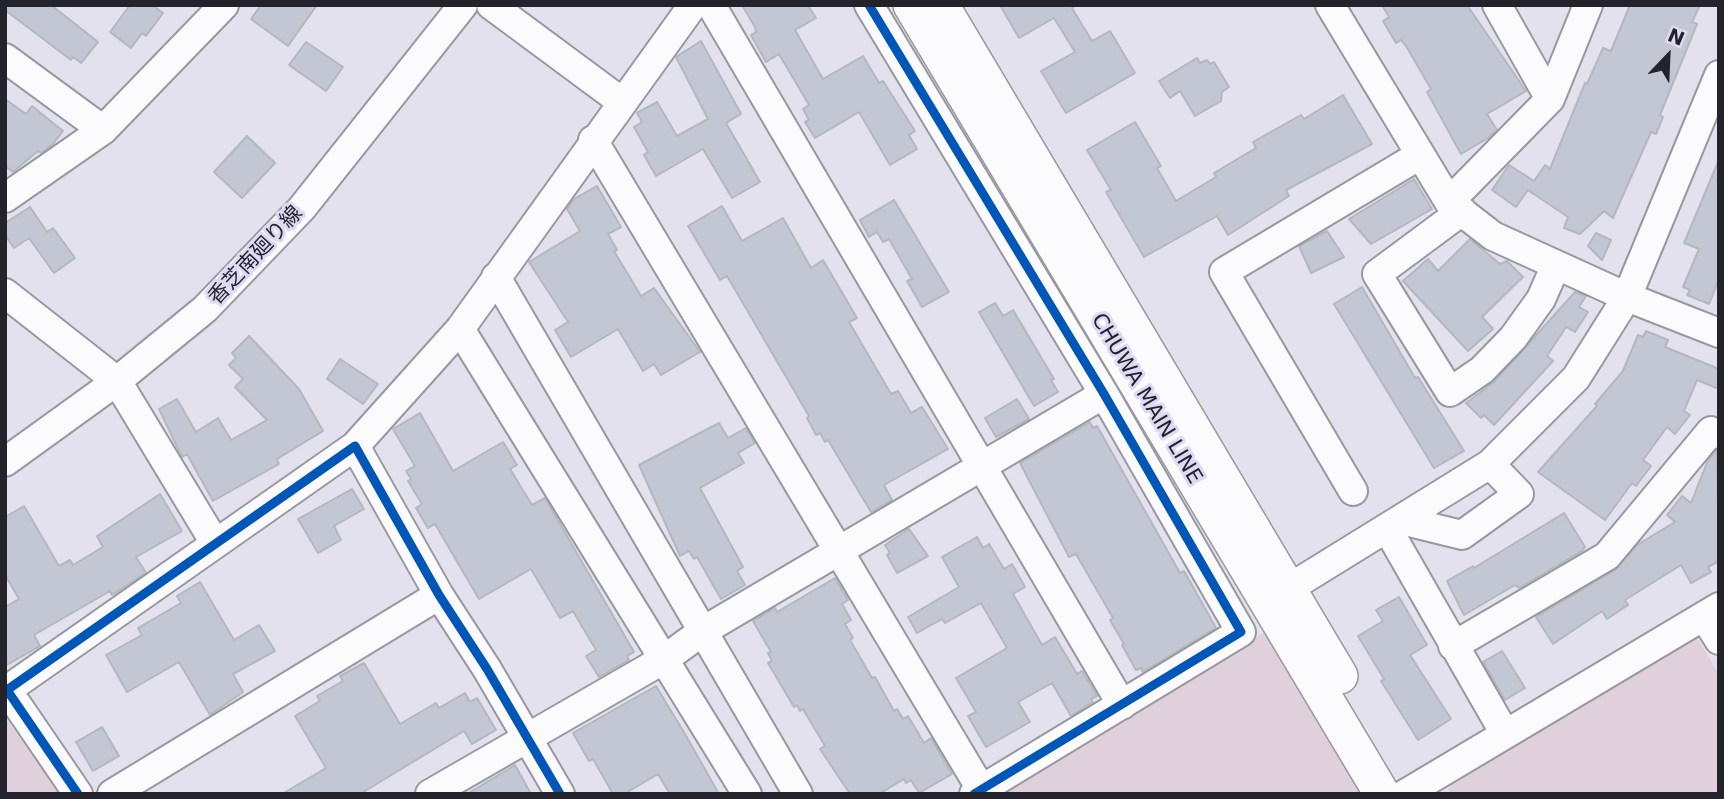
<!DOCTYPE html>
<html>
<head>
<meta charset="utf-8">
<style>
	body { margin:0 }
	#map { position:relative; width:1724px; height:799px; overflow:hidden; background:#e2e1ed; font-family:"DejaVu Sans",sans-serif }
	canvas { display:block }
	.frame { position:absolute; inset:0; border:7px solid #24232c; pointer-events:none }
	.north { position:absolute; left:1633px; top:21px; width:70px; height:70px; -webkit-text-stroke:5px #dddbf3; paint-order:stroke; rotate:23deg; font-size:19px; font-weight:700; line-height:28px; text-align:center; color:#24232c }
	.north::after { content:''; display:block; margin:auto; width:24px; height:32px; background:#24232c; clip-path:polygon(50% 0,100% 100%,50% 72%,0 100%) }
</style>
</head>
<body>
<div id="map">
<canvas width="1724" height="799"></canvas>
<div class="frame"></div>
<div class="north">N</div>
</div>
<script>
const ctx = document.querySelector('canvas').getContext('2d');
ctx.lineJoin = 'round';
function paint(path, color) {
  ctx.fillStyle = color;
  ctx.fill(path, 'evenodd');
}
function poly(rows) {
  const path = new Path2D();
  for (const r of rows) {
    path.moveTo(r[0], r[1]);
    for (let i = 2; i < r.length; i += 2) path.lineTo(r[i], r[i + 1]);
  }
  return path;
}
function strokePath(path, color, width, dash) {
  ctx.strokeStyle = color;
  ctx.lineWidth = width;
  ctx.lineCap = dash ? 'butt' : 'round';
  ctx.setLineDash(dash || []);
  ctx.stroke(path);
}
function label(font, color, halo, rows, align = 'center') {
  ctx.font = font + ' "DejaVu Sans","Noto Sans JP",sans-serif';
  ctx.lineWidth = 6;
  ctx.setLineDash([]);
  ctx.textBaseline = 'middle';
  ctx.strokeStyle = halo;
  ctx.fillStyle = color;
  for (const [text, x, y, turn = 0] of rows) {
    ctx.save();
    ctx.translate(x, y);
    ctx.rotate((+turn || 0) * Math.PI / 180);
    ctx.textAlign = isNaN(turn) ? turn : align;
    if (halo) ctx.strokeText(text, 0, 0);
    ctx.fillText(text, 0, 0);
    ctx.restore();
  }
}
const green = poly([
	[1268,630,1366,794,1000,794],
	[1697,638,1719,674,1719,794,1448,794,1452,781],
	[5,718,61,794,5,794]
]);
const building = poly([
	[5,5,51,5,98,42,81,63,73,57,71,60,5,10,5,5],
	[130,5,152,5,163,13,146,36,142,33,131,48,110,32,130,5],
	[261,5,317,5,288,46,251,19,261,5],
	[742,5,808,5,816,18,795,30,823,79,863,56,879,83,883,81,915,131,909,135,917,149,890,165,859,112,815,138,805,122,809,120,803,109,809,105,779,54,766,62,751,35,756,32,755,27,742,5],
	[1000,5,1076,5,1072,8,1092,41,1110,31,1135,73,1066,113,1041,71,1075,52,1054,18,1019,38,1000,5],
	[1382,5,1467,5,1526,91,1487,114,1497,130,1488,138,1461,154,1427,92,1431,89,1406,46,1401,40,1396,43,1383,21,1389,17,1382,5],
	[1630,5,1700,5,1692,22,1697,24,1660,115,1663,117,1656,134,1651,132,1613,218,1604,211,1580,234,1564,228,1568,217,1528,190,1516,207,1492,190,1509,165,1534,181,1545,165,1550,169,1585,83,1587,84,1603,48,1611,51,1630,5],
	[701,41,741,114,726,123,760,182,732,198,703,149,656,176,644,155,648,152,634,127,642,122,637,113,657,102,677,136,708,119,676,57,701,41],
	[306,42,343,67,326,91,289,65,306,42],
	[1197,58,1200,63,1207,60,1210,64,1214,62,1229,87,1222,92,1221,101,1195,116,1180,91,1170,98,1159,81,1197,58],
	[1343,95,1372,144,1286,190,1289,196,1228,235,1217,216,1144,257,1106,192,1111,190,1087,150,1135,122,1161,166,1157,168,1176,201,1216,177,1214,173,1256,148,1253,142,1301,115,1304,119,1343,95],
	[5,99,26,114,32,106,63,131,53,144,41,153,38,151,13,172,5,166,5,99],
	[247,136,275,163,242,198,214,172,247,136],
	[1718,162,1719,279,1709,304,1687,295,1690,290,1683,287,1699,249,1684,243,1718,162],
	[1414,179,1432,209,1371,244,1349,219,1414,179],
	[597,186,621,227,608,234,617,250,614,251,641,296,654,288,700,352,661,375,654,364,643,371,618,329,571,357,555,330,568,322,529,262,580,231,567,209,574,199,597,186],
	[894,200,949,292,922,307,907,281,912,279,889,239,883,242,877,232,869,237,860,220,894,200],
	[722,206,742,241,783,218,811,268,823,260,857,318,849,322,891,394,898,391,911,413,922,407,948,449,884,485,892,500,871,512,828,440,825,442,820,433,816,435,807,418,809,416,727,276,720,280,688,226,722,206],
	[30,207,47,232,53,228,75,258,54,273,29,238,14,248,5,235,5,223,30,207],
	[1327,231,1344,257,1311,273,1299,246,1327,231],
	[1596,233,1611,240,1602,260,1588,246,1596,233],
	[1470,239,1500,264,1507,261,1523,277,1482,317,1493,329,1468,351,1403,281,1428,259,1438,271,1470,239],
	[1362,287,1415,378,1418,377,1464,451,1434,468,1334,304,1362,287],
	[1575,292,1586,296,1579,307,1588,312,1575,332,1566,327,1547,356,1553,361,1494,425,1484,415,1481,418,1466,403,1494,382,1575,292],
	[995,303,1003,316,1013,310,1054,379,1051,380,1058,392,1034,406,979,312,995,303],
	[1646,331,1668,340,1665,347,1719,369,1719,389,1697,380,1684,411,1690,415,1675,434,1667,427,1643,460,1651,466,1636,486,1632,483,1605,520,1538,472,1597,406,1595,404,1623,371,1638,335,1643,337,1646,331],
	[249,336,299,389,323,431,277,459,279,464,213,501,187,454,182,457,159,409,177,399,196,432,218,418,231,440,267,420,235,387,243,379,229,365,236,358,232,353,249,336],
	[340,359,378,384,363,404,327,379,340,359],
	[1017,399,1029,419,996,437,985,418,1017,399],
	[420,413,453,471,503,442,517,465,510,469,532,505,545,498,634,652,627,656,629,660,599,677,586,656,596,650,573,611,560,618,531,569,479,599,435,524,428,528,416,508,422,504,408,481,411,479,406,471,415,466,393,429,420,413],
	[1090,422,1093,428,1097,426,1180,573,1184,571,1216,628,1143,672,1141,668,1136,670,1122,645,1124,644,1110,620,1113,618,1076,554,1069,557,1020,463,1090,422],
	[719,423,728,438,746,428,755,443,738,453,744,463,700,488,743,567,737,571,745,585,721,599,697,557,694,559,689,551,680,556,639,465,719,423],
	[1717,450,1719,561,1708,567,1711,572,1691,583,1681,565,1625,600,1628,605,1607,619,1602,611,1553,644,1536,617,1615,570,1637,545,1675,522,1667,515,1682,496,1691,503,1708,460,1717,450],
	[352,489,364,509,334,526,341,540,318,553,298,519,352,489],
	[160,494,182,531,136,557,146,573,112,595,110,591,34,635,40,646,5,666,5,607,19,599,5,575,5,517,24,506,59,566,70,560,73,565,103,547,97,536,160,494],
	[1564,513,1585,547,1582,551,1519,588,1515,585,1464,615,1447,581,1473,566,1474,568,1564,513],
	[909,529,928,556,897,573,887,555,890,553,885,545,909,529],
	[977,537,983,548,989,544,1004,569,1012,564,1025,587,1013,594,1042,645,1055,637,1077,674,1082,671,1097,696,1091,699,1093,702,1071,716,1052,683,1018,702,1030,722,986,747,968,716,976,712,956,678,1007,648,981,603,945,623,942,619,917,633,908,617,959,587,942,557,977,537],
	[835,578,848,600,842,604,851,620,845,624,853,638,850,640,872,678,875,677,894,711,897,709,903,719,908,716,924,743,931,738,952,774,919,793,911,780,906,783,904,779,879,794,850,794,820,749,825,746,803,709,800,711,797,705,794,707,768,663,772,661,768,653,771,652,753,621,775,608,777,612,835,578],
	[200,582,234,640,259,625,275,651,233,674,243,692,210,715,179,662,127,692,106,655,142,635,138,628,181,603,177,596,200,582],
	[1399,597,1427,645,1410,655,1451,719,1418,740,1381,681,1384,679,1358,636,1383,621,1376,610,1399,597],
	[1502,651,1525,688,1505,700,1483,662,1502,651],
	[364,663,400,724,436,703,439,708,465,693,470,702,477,698,496,730,472,744,464,731,360,794,282,794,326,768,295,716,320,701,317,696,343,681,340,676,364,663],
	[656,686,685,734,719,794,670,794,658,774,624,794,613,794,593,759,589,761,573,733,656,686],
	[102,727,119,756,93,771,76,742,102,727],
	[515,765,531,794,467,794,515,765]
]);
const minor = poly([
	[491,5,622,102],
	[693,5,460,329,747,794],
	[711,5,1122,705],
	[869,5,1104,394,1241,632,974,794],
	[1330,5,1449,202,1493,236,1627,297,1719,333],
	[1497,5,1550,99],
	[5,58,103,130],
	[593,140,981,789],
	[5,198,103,130,224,5],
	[1449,202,1550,99,1588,5],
	[1462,211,1377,274,1450,392,1482,370,1513,338,1541,299,1556,265],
	[496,277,798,794],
	[5,293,117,381,215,543],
	[355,446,460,329],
	[5,462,117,381,205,309,302,208,463,5],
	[1353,491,1224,272,1420,155],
	[1401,520,1462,535,1519,494,1490,464],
	[1387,528,1504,732],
	[1270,600,1490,464,1576,378,1627,297,1719,75],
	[1704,616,1719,640],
	[1453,646,1607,556,1711,431,1719,434],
	[78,794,7,690,355,446,439,595,487,669,560,794],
	[112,794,439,595],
	[430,794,666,658,703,631,1104,394],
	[1405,794,1719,607]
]);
const major = poly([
	[911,5,1382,794],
	[941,5,1340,676]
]);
const cycleway = poly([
	[869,5,1104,394,1241,632,974,794],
	[78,794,7,690,355,446,439,595,487,669,560,794]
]);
const streetNames = [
	["香芝南廻り線",256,256,-47],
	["CHUWA MAIN LINE",1146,399,59]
];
paint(green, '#e0d0db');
paint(building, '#c3c7d3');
strokePath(building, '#b5b7c0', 2);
strokePath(minor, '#9898a1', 32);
strokePath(major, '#9898a1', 38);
strokePath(minor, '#fbfafc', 28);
strokePath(major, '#fbfafc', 35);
strokePath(cycleway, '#0057b8', 9);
label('21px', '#24232c', '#dddbf3', streetNames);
</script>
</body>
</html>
